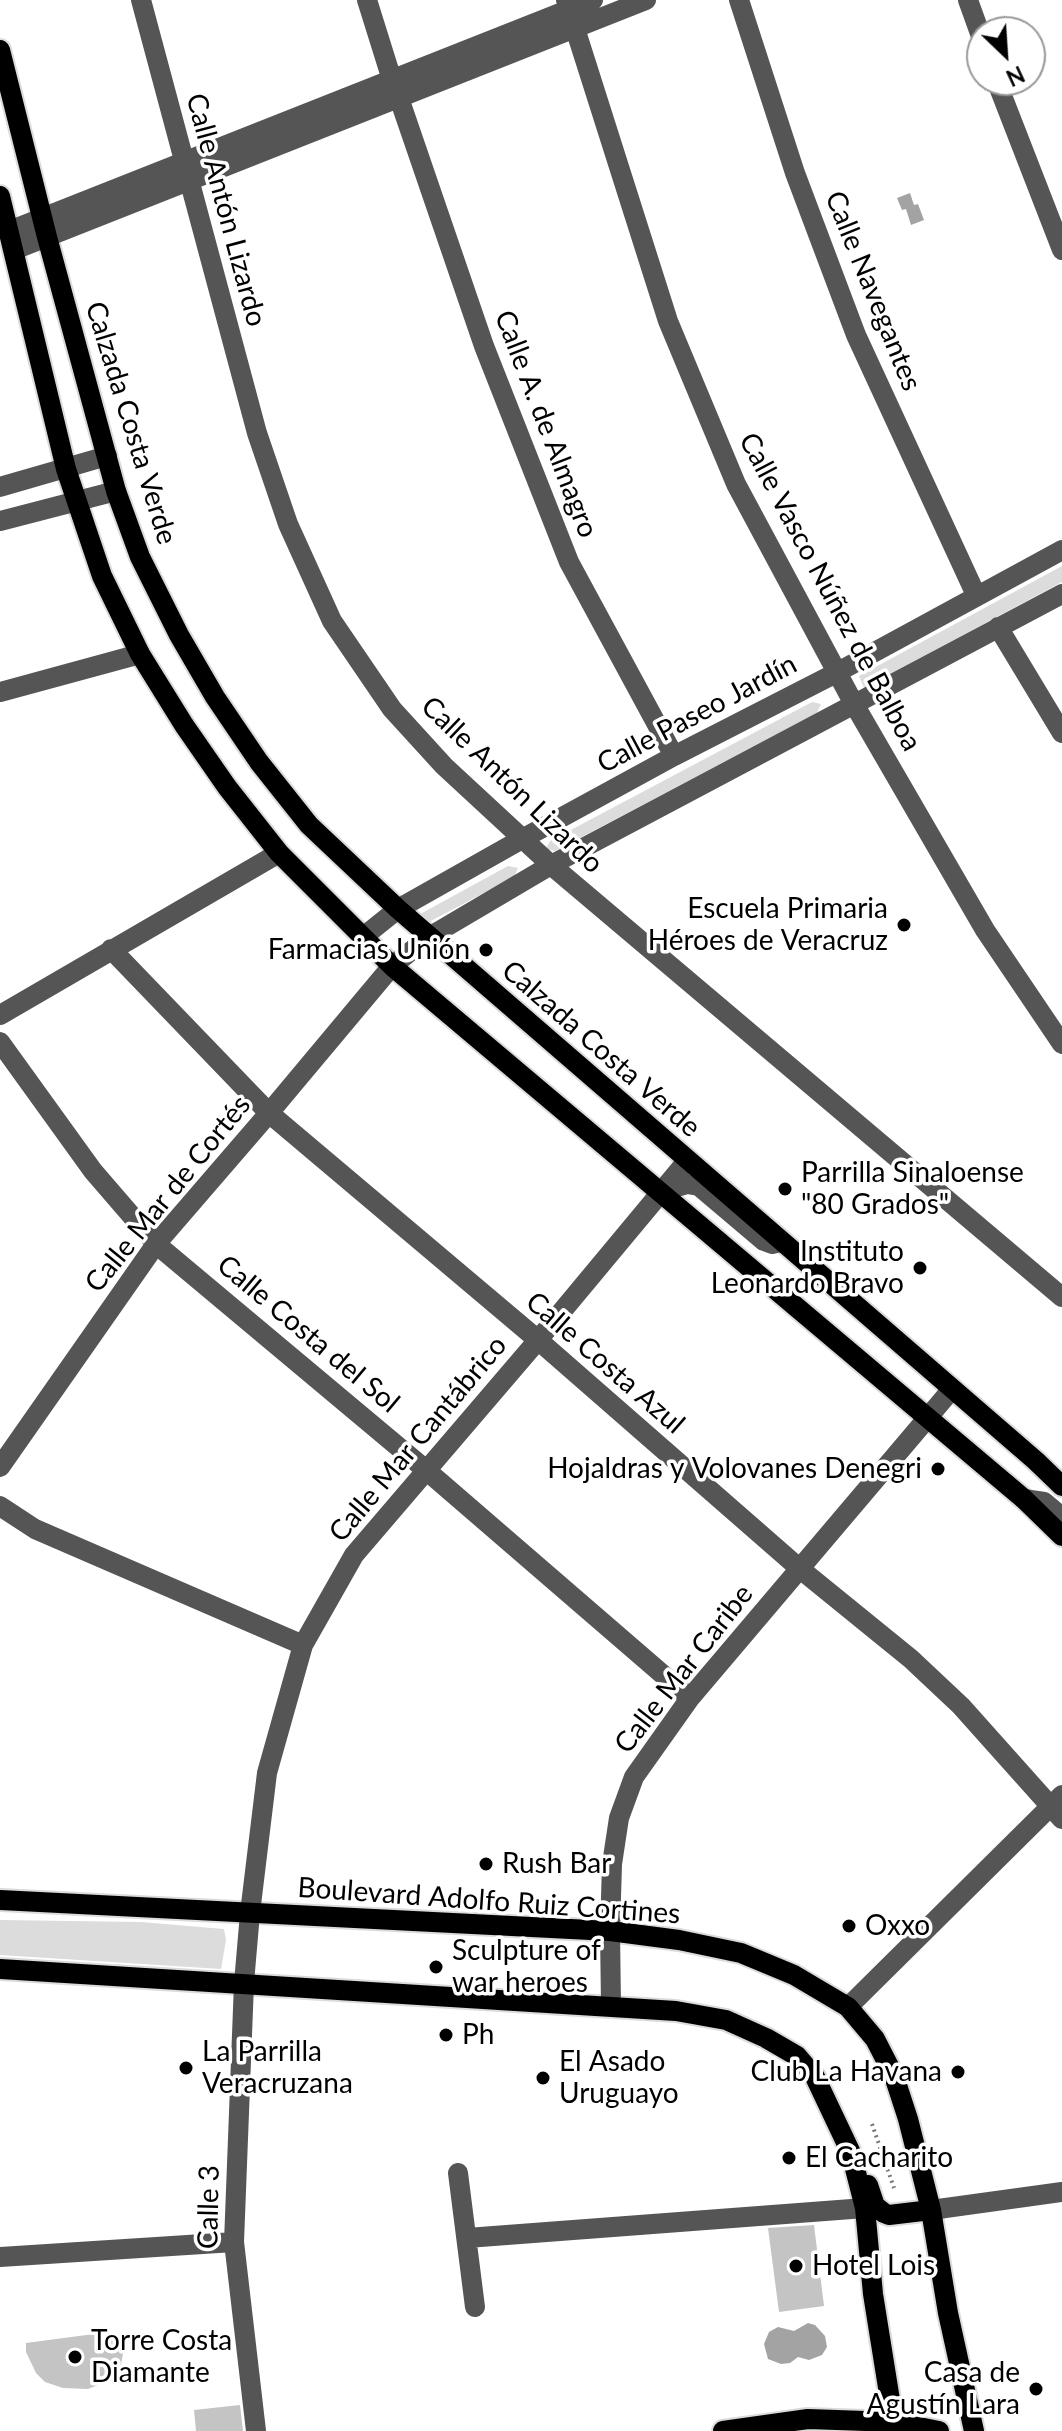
<!DOCTYPE html>
<html>
<head>
<meta charset="utf-8">
<style>
	body { margin:0 }
	#map { position:relative; width:1062px; height:2431px; overflow:hidden; background:#fff; font-family:Lato,sans-serif }
	canvas { display:block }
	.north { position:absolute; left:966px; top:16px; width:80px; height:80px; box-sizing:border-box; background:#fff; border:2px solid #999; border-radius:50%; rotate:155deg; font-size:22px; font-weight:700; line-height:32px; text-align:center; color:#000 }
	.north::after { content:''; display:block; margin:auto; width:28px; height:36px; background:#000; clip-path:polygon(50% 0,100% 100%,50% 72%,0 100%) }
</style>
</head>
<body>
<div id="map">
<canvas width="1062" height="2431"></canvas>
<div class="north">N</div>
</div>
<script>
const ctx = document.querySelector('canvas').getContext('2d');
ctx.lineJoin = 'round';
function paint(path, color) {
  ctx.fillStyle = color;
  ctx.fill(path, 'evenodd');
}
function poly(rows) {
  const path = new Path2D();
  for (const r of rows) {
    path.moveTo(r[0], r[1]);
    for (let i = 2; i < r.length; i += 2) path.lineTo(r[i], r[i + 1]);
  }
  return path;
}
function strokePath(path, color, width, dash) {
  ctx.strokeStyle = color;
  ctx.lineWidth = width;
  ctx.lineCap = dash ? 'butt' : 'round';
  ctx.setLineDash(dash || []);
  ctx.stroke(path);
}
function label(font, color, halo, rows, align = 'center') {
  ctx.font = font + ' Lato,sans-serif';
  ctx.lineWidth = 7;
  ctx.setLineDash([]);
  ctx.textBaseline = 'middle';
  ctx.strokeStyle = halo;
  ctx.fillStyle = color;
  for (const [text, x, y, turn = 0] of rows) {
    ctx.save();
    ctx.translate(x, y);
    ctx.rotate((+turn || 0) * Math.PI / 180);
    ctx.textAlign = isNaN(turn) ? turn : align;
    if (halo) ctx.strokeText(text, 0, 0);
    ctx.fillText(text, 0, 0);
    ctx.restore();
  }
}
const green = poly([
	[1062,566,1062,582,864,688,859,676],
	[812,702,821,704,817,713,555,851,546,849,550,841],
	[508,866,518,868,514,877,427,923,417,921,422,913],
	[0,1920,141,1922,224,1929,226,1940,221,1969,0,1955]
]);
const water = poly([
	[910,193,914,205,918,204,924,220,911,225,906,209,902,210,897,198],
	[808,2323,815,2325,825,2336,827,2347,822,2355,809,2360,798,2357,790,2363,781,2364,768,2359,764,2344,769,2332,778,2327,794,2331]
]);
const building = poly([
	[814,2225,824,2306,779,2312,768,2228],
	[109,2332,109,2340,122,2339,124,2348,120,2370,103,2383,88,2389,63,2388,45,2382,36,2373,26,2352,26,2343],
	[240,2405,243,2431,196,2431,194,2410]
]);
const path = poly([
	[872,2124,894,2188]
]);
const minor = poly([
	[141,0,257,433,288,524,332,621,392,709,444,766,551,865,1062,1297],
	[367,0,392,80],
	[566,0,668,321,736,484,854,704,985,930,1062,1044],
	[739,0,795,173,856,335,976,595],
	[968,0,982,39],
	[996,80,1062,250],
	[399,98,484,346,569,562,674,756],
	[9,231,593,0],
	[14,250,646,0],
	[0,487,107,456],
	[0,521,116,491],
	[998,627,1062,733],
	[0,692,140,654],
	[363,937,398,909,522,839,674,756,836,673,1062,550],
	[111,949,269,1113,538,1340,799,1568,911,1659,961,1706,1062,1819],
	[0,1015,279,853],
	[0,1042,93,1171,156,1244,426,1470,690,1698],
	[661,1191,687,1184,699,1186,764,1241,772,1244,780,1242],
	[0,1467,156,1244,269,1113,392,966,429,937,551,865,1062,594],
	[1024,1499,1044,1502,1062,1517],
	[0,1506,35,1529,303,1645],
	[611,2006,610,1931,612,1864,619,1818,634,1777,690,1698,952,1389],
	[848,2007,1062,1795],
	[458,2173,475,2307],
	[931,2210,1062,2192],
	[467,2238,865,2208],
	[0,2257,234,2242],
	[256,2431,234,2242,244,1983,250,1913,267,1773,303,1645,354,1555,538,1340,687,1161]
]);
const major = poly([
	[0,50,47,237,116,491,140,557,179,635,215,697,259,762,309,825,398,909,1036,1461,1062,1486],
	[0,196,66,469,102,576,140,654,184,725,227,787,279,853,392,966,1024,1499,1062,1536],
	[0,1900,610,1931,679,1940,741,1953,794,1975,848,2007,875,2039,894,2076,908,2119,931,2210,948,2313,974,2431],
	[0,1969,676,2011,726,2020,766,2038,797,2056,815,2077,851,2153,865,2208,873,2294,895,2431],
	[868,2185,875,2206,884,2213,889,2215,931,2210],
	[723,2431,808,2419,894,2422,939,2431]
]);
const markers = [
	[904,925,8,"#000"],
	[486,950,8,"#000"],
	[785,1189,8,"#000"],
	[920,1268,8,"#000"],
	[938,1469,8,"#000"],
	[486,1864,8,"#000"],
	[849,1926,8,"#000"],
	[436,1967,8,"#000"],
	[446,2035,8,"#000"],
	[186,2068,8,"#000"],
	[958,2072,8,"#000"],
	[543,2078,8,"#000"],
	[789,2158,8,"#000"],
	[796,2266,8,"#000"],
	[75,2357,8,"#000"],
	[1036,2389,8,"#000"]
];
const streetNames = [
	["Calle Antón Lizardo",226,210,75],
	["Calle Navegantes",873,291,68],
	["Calzada Costa Verde",131,423,73],
	["Calle A. de Almagro",546,424,69],
	["Calle Vasco Núñez de Balboa",830,592,62],
	["Calle Paseo Jardín",697,714,-28],
	["Calle Antón Lizardo",512,785,44],
	["Calzada Costa Verde",601,1049,41],
	["Calle Mar de Cortés",168,1194,-51],
	["Calle Costa del Sol",308,1334,40],
	["Calle Costa Azul",605,1363,41],
	["Calle Mar Cantábrico",418,1439,-50],
	["Calle Mar Caribe",684,1669,-52],
	["Boulevard Adolfo Ruiz Cortines",489,1901,4],
	["Calle 3",209,2207,-89]
];
const poiNames = [
	["Escuela Primaria",888,909,"right"],
	["Héroes de Veracruz",888,941,"right"],
	["Farmacias Unión",470,950,"right"],
	["Parrilla Sinaloense",801,1173],
	["\"80 Grados\"",801,1205],
	["Instituto",904,1252,"right"],
	["Leonardo Bravo",904,1284,"right"],
	["Hojaldras y Volovanes Denegri",922,1469,"right"],
	["Rush Bar",502,1864],
	["Oxxo",865,1926],
	["Sculpture of",452,1951],
	["war heroes",452,1983],
	["Ph",462,2035],
	["La Parrilla",202,2052],
	["Veracruzana",202,2084],
	["El Asado",559,2062],
	["Uruguayo",559,2094],
	["Club La Havana",942,2072,"right"],
	["El Cacharito",805,2158],
	["Hotel Lois",812,2266],
	["Torre Costa",91,2341],
	["Diamante",91,2373],
	["Casa de",1020,2373,"right"],
	["Agustín Lara",1020,2405,"right"]
];
paint(green, '#dcdcdc');
paint(water, '#a3a3a3');
paint(building, '#c4c4c4');
strokePath(major, '#dbdbdb', 24);
strokePath(path, '#777', 4, [2, 4]);
strokePath(minor, '#555', 20);
strokePath(major, '#000', 20);
for (const [x, y, r, color] of markers) {
  const dot = new Path2D();
  dot.arc(x, y, r, 0, 2 * Math.PI);
  ctx.fillStyle = color;
  ctx.fill(dot);
  strokePath(dot, '#fff', 3);
}
label('28px', '#000', '#fff', streetNames);
label('28px', '#000', '#fff', poiNames, 'left');
</script>
</body>
</html>
